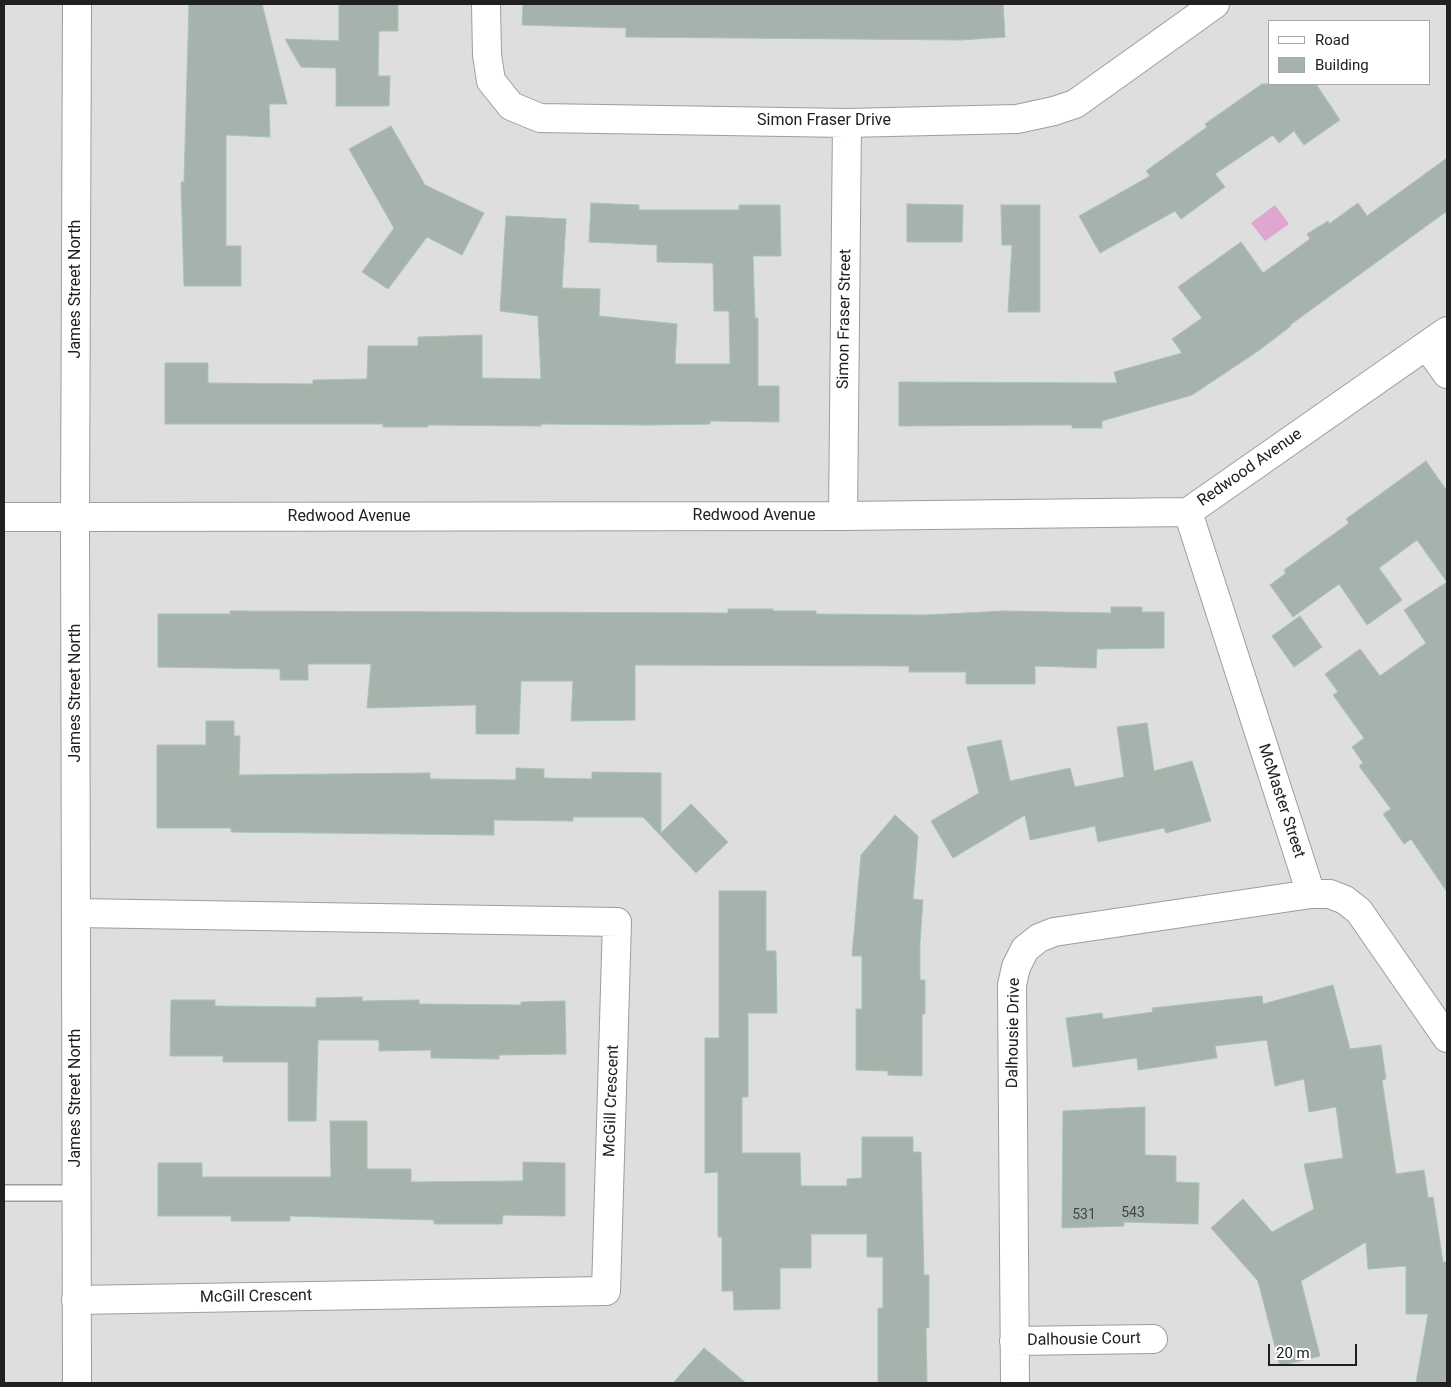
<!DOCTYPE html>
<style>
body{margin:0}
#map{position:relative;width:1451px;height:1387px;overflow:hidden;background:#e6f1ee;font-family:Roboto,sans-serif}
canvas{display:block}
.frame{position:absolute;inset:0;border:5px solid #202020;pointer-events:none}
.legend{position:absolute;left:1268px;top:20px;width:162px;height:65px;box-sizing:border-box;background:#fff;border:1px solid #a6a6a6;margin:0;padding:6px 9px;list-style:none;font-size:15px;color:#202020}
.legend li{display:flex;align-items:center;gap:10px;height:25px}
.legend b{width:25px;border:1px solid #a6a6a6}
.scale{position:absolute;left:1268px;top:1344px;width:89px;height:22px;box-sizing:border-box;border:2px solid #202020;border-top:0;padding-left:6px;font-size:15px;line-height:18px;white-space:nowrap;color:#202020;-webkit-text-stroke:4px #fff;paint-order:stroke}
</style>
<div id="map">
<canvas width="1451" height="1387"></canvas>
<div class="frame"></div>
<ul class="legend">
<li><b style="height:6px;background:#fff"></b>Road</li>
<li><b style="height:14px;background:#a5b3ac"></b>Building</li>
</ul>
<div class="scale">20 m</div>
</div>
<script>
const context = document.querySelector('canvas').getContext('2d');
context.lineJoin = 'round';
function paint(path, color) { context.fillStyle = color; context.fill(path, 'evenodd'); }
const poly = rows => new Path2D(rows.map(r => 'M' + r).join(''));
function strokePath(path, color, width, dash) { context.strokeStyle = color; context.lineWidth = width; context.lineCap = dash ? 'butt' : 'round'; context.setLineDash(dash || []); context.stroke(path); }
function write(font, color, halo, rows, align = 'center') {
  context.font = font + ' Roboto,sans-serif'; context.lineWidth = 4; context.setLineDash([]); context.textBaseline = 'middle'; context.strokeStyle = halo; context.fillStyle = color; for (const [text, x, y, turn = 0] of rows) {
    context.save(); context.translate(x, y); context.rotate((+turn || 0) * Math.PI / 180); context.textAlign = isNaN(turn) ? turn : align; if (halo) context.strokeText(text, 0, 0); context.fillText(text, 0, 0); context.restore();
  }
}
const residential = poly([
 [4,4,1447,4,1447,1383,4,1383],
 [1270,21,1430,21,1430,84,1270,84]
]);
const water = poly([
 [1275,205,1289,224,1265,241,1251,223]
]);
const building = poly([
 [189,4,262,4,287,104,269,104,270,137,226,135,226,246,241,246,241,286,184,286,181,182,184,182,189,4],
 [339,4,398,4,398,31,379,31,378,76,390,76,389,106,336,106,336,68,301,67,285,39,339,41,339,4],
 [523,4,1003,4,1005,37,961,40,626,37,626,28,522,25,523,4],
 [1262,84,1316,84,1340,120,1304,145,1294,131,1279,143,1273,135,1215,174,1225,187,1181,219,1175,211,1100,253,1079,216,1150,176,1146,171,1207,127,1205,124,1262,84],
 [391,126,425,185,484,213,462,255,427,237,388,289,362,272,394,228,349,149,391,126],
 [1447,158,1447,211,1290,325,1291,326,1258,351,1192,395,1102,421,1102,428,1072,428,1072,425,1045,425,899,426,899,382,1117,383,1114,372,1182,353,1172,339,1202,318,1178,287,1241,242,1263,273,1310,239,1307,234,1328,221,1329,224,1358,203,1367,216,1447,158],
 [591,203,639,205,639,210,739,210,739,205,780,205,781,256,753,256,755,318,758,318,758,386,779,386,779,422,710,421,710,424,649,425,541,424,541,426,428,425,428,427,383,427,383,424,165,424,165,363,208,363,208,383,313,384,313,380,367,379,368,346,418,346,418,337,482,335,482,378,541,379,538,316,500,311,506,216,566,219,562,288,600,289,599,316,677,324,675,364,730,364,729,311,714,311,713,263,657,262,657,245,589,242,591,203],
 [907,204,963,205,962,242,907,242,907,204],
 [1001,205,1040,205,1040,312,1008,312,1012,245,1002,245,1001,205],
 [1426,461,1447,491,1447,892,1411,839,1404,844,1383,814,1391,809,1359,766,1363,763,1352,747,1364,738,1333,695,1338,692,1325,674,1360,649,1380,676,1426,643,1404,610,1447,582,1417,540,1379,568,1402,600,1367,625,1339,584,1293,617,1270,585,1286,573,1284,570,1349,523,1346,519,1426,461],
 [1111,607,1142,607,1142,612,1164,612,1164,648,1097,649,1096,668,1035,666,1035,684,966,684,966,672,909,672,909,666,635,665,635,720,571,721,573,681,521,681,519,734,476,734,476,705,367,708,371,664,308,664,308,680,280,680,280,669,158,667,158,614,230,614,230,611,728,613,728,609,773,609,773,611,816,611,816,614,926,615,1004,611,1111,613,1111,607],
 [1300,616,1322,647,1294,667,1272,636,1300,616],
 [206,721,234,721,234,736,240,736,239,775,430,773,430,779,516,780,516,768,544,769,544,778,592,779,592,772,661,773,661,833,691,804,728,842,696,873,643,817,573,817,573,821,494,820,494,835,231,832,231,828,157,828,157,745,206,745,206,721],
 [1147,723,1154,771,1192,761,1211,821,1166,833,1164,828,1098,842,1095,826,1030,840,1025,815,953,858,931,821,979,793,967,747,1001,740,1010,781,1070,768,1075,787,1124,777,1117,727,1147,723],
 [895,815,918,836,913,899,923,900,920,942,920,980,925,980,925,1014,922,1014,922,1076,888,1075,888,1071,856,1070,856,1009,862,1009,862,956,852,956,861,855,895,815],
 [719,891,766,891,766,951,776,951,777,1013,748,1013,748,1097,742,1097,742,1153,800,1153,801,1186,847,1186,847,1179,862,1178,862,1137,913,1137,913,1152,921,1152,924,1275,929,1275,929,1328,926,1328,927,1383,878,1383,878,1308,883,1308,883,1257,867,1257,867,1234,811,1234,811,1268,780,1268,780,1309,734,1310,733,1291,722,1291,722,1237,718,1237,718,1172,705,1173,705,1038,719,1038,719,891],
 [1333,985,1350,1049,1381,1045,1386,1079,1382,1080,1396,1174,1424,1170,1428,1198,1433,1197,1443,1262,1447,1262,1447,1383,1416,1383,1428,1314,1406,1314,1406,1266,1368,1269,1366,1242,1301,1281,1320,1356,1280,1366,1258,1281,1211,1228,1243,1199,1272,1232,1314,1209,1304,1164,1343,1158,1336,1107,1309,1112,1304,1079,1275,1086,1267,1040,1215,1046,1217,1058,1138,1070,1137,1058,1073,1067,1066,1018,1102,1013,1103,1019,1153,1012,1152,1008,1262,996,1263,1004,1333,985],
 [362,997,362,1001,419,1000,419,1004,521,1005,521,1002,565,1001,566,1054,499,1055,499,1059,431,1058,431,1050,379,1051,379,1040,318,1040,316,1121,288,1121,288,1062,223,1062,223,1056,170,1056,171,1000,215,1000,215,1006,316,1007,316,998,362,997],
 [1145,1107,1145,1155,1176,1156,1176,1182,1199,1183,1198,1224,1124,1222,1124,1226,1062,1228,1063,1111,1145,1107],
 [330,1121,367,1121,367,1169,411,1169,411,1182,523,1181,523,1162,565,1163,565,1216,503,1215,502,1224,434,1224,434,1220,290,1216,290,1221,231,1221,231,1216,158,1216,158,1163,202,1163,202,1177,331,1177,330,1121],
 [704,1348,746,1383,673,1383,704,1348]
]);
const service = poly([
 [4,1193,76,1193]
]);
const minor = poly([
 [486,4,487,55,491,81,511,106,540,118,847,123,1017,119,1054,111,1075,104,1215,4],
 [1427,346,1447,374],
 [1188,512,1311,894],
 [843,516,847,123],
 [75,517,843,516,1188,512,1447,331],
 [76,1300,606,1291,617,922,77,913],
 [1014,1341,1153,1339],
 [1015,1383,1012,985,1016,967,1025,949,1039,938,1054,932,1311,894,1330,894,1345,900,1359,911,1447,1038]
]);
const tertiary = poly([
 [4,517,75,517],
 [77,1383,75,517,77,4]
]);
const numberNames = [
 ["543",1133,1213],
 ["531",1084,1215]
];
const streetNames = [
 ["Simon Fraser Drive",824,121],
 ["James Street North",76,289,-90],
 ["Simon Fraser Street",845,319,-89],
 ["Redwood Avenue",1250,468,-35],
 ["Redwood Avenue",754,516],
 ["Redwood Avenue",349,517],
 ["James Street North",76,693,-90],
 ["McMaster Street",1281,801,72],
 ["Dalhousie Drive",1014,1033,-89],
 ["James Street North",76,1098,-90],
 ["McGill Crescent",612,1101,-88],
 ["McGill Crescent",256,1297,-1],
 ["Dalhousie Court",1084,1340,-1]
];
paint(residential, '#dddedd');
paint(water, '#dfa6d0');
paint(building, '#a5b3ac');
strokePath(building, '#a8c3b5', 1);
strokePath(service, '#9d9d9d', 18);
strokePath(minor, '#9d9d9d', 30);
strokePath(tertiary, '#9d9d9d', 30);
strokePath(service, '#fff', 15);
strokePath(minor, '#fff', 28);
strokePath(tertiary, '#fff', 28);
write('14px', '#414543', null, numberNames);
write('16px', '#202020', '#fff', streetNames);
</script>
